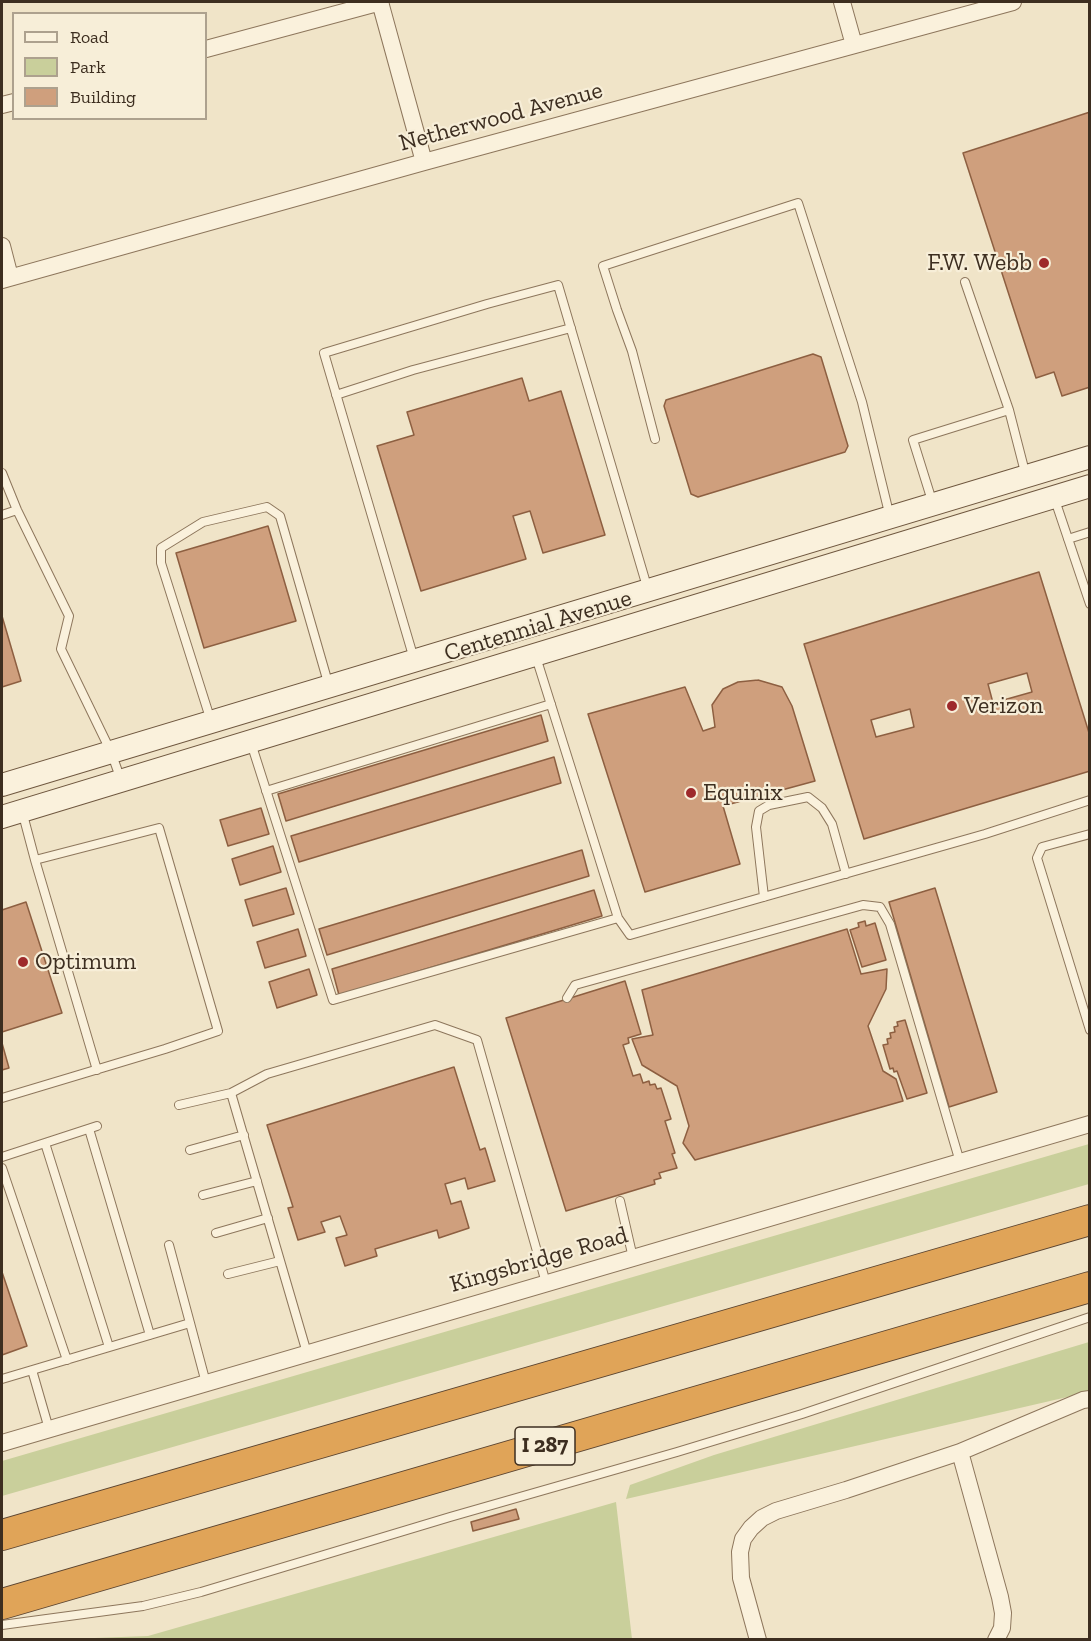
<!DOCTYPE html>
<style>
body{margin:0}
#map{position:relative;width:1091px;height:1641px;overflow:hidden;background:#f0e4c8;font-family:"Zilla Slab",serif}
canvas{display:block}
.frame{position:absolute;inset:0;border:3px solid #3d2e20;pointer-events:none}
.legend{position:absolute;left:12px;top:12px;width:195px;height:108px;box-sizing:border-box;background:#f7eed8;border:2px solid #ada18e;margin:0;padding:8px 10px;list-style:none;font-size:18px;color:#3d2e20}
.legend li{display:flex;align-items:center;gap:12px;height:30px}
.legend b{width:30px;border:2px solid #ada18e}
</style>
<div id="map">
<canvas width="1091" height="1641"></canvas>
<div class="frame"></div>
<ul class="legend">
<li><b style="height:8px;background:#faf1dc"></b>Road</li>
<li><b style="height:16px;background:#c9cf9b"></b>Park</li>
<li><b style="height:16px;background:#cf9f7d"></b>Building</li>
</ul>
</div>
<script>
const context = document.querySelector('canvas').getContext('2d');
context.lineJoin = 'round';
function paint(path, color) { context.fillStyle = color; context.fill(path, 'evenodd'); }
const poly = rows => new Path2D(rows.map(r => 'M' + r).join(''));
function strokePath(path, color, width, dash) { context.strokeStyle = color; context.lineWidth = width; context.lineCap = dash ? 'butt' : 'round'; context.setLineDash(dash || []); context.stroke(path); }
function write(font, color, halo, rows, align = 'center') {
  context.font = font + ' "Zilla Slab",serif'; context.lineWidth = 4.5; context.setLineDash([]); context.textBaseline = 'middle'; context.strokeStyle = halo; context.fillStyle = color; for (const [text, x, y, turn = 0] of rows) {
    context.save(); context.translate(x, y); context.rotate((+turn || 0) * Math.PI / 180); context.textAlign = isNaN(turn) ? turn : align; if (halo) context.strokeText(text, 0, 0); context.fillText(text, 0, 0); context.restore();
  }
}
const green = poly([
 [1089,1144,1089,1184,2,1496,2,1461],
 [1089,1342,1089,1392,626,1499,630,1485,714,1455],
 [616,1502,632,1639,68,1639,148,1636]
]);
const building = poly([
 [1090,112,1090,387,1062,396,1054,372,1036,378,963,153,1090,112],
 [813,354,821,357,848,446,845,452,698,497,691,494,664,406,666,400,813,354],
 [522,378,529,401,561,391,605,535,543,553,530,511,513,516,526,559,421,591,377,446,414,435,407,412,522,378],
 [268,526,296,621,204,648,176,553,268,526],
 [1039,572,1090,736,1090,771,864,839,804,644,1039,572],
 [1027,673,1032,692,993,703,988,684,1027,673],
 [910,709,914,727,876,737,871,720,910,709],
 [2,616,21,681,2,687,2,616],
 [758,680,782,687,792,706,815,781,723,806,740,864,645,892,588,714,685,687,703,731,715,727,712,705,723,689,738,682,758,680],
 [541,715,548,741,286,821,278,794,541,715],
 [554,757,561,783,299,862,291,836,554,757],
 [261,808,269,834,228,846,220,820,261,808],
 [273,846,281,872,240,885,232,859,273,846],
 [582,850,589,876,327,955,319,929,582,850],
 [286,888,294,914,253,926,245,900,286,888],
 [935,888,997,1092,949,1107,889,902,935,888],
 [594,890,602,916,339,995,332,969,594,890],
 [26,902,62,1013,2,1032,2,910,26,902],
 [865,921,866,926,875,923,886,960,862,967,850,930,859,927,858,923,865,921],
 [298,929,306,956,265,968,257,942,298,929],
 [847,929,861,974,887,969,886,989,868,1026,883,1071,896,1079,903,1101,695,1160,683,1143,689,1126,677,1086,642,1065,632,1039,653,1035,642,990,847,929],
 [309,969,317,995,277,1008,269,982,309,969],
 [625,981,641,1034,628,1038,629,1043,623,1045,633,1076,640,1074,643,1083,649,1081,650,1085,655,1084,657,1089,661,1088,671,1119,665,1121,675,1153,672,1154,677,1168,659,1173,661,1178,654,1180,655,1184,566,1211,506,1018,625,981],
 [905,1020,927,1093,907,1099,897,1071,894,1072,893,1068,890,1069,883,1045,888,1044,887,1039,891,1038,890,1033,895,1032,894,1027,898,1026,897,1022,905,1020],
 [2,1043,9,1068,2,1070,2,1043],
 [454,1067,480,1150,485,1148,495,1181,468,1189,465,1178,445,1184,451,1204,461,1201,469,1228,439,1238,437,1230,375,1249,377,1256,345,1266,336,1238,347,1235,340,1216,321,1222,325,1232,298,1240,288,1208,293,1207,267,1125,454,1067],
 [2,1272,27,1346,2,1355,2,1272],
 [516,1509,519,1519,473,1531,471,1522,516,1509]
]);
const lane = poly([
 [965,282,1009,410],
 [336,395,413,370,571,328],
 [655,439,632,351,617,310,603,266,798,203,862,402,890,517],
 [2,473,17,510,69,616,61,649,111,752,121,780],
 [1054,497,1090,604],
 [933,504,913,440,1009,410,1026,476],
 [2,515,17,510],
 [1068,539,1090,532],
 [536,657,618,918,630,935,985,834,1090,800],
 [414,659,324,353,487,304,558,285,648,590],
 [211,721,161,563,161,548,203,522,267,507,280,516,329,686],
 [251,743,333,1000,618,918],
 [266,791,551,704],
 [22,811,35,860,97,1070],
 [1090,834,1042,847,1037,858,1090,1030],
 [764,897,756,827,759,811,769,805,808,797,822,808,832,824,846,874],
 [567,998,575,985,863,905,880,907,890,924,960,1162],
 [2,1098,165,1049,218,1031,159,828,35,860],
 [179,1105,231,1093],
 [89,1129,150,1335],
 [45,1143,109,1347],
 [190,1150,244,1135],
 [2,1157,97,1126],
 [2,1168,67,1360],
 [203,1195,257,1181],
 [620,1201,633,1258],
 [216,1233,268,1218],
 [169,1245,190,1323],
 [228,1274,280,1261],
 [307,1353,231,1093,267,1074,435,1025,477,1040,546,1283],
 [32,1370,49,1429],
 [2,1379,190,1323,206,1383],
 [2,1625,143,1606,201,1592,450,1517,677,1452,802,1414,1090,1317]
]);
const street = poly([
 [380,2,424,162],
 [842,2,854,45],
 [206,49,381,2],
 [2,105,14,102],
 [2,246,10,277],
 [2,280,424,162,1013,2],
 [2,1443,1090,1124],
 [960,1452,1083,1400,1090,1399],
 [758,1640,741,1578,740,1552,743,1539,751,1528,762,1518,776,1511,846,1490,960,1452,1000,1597,1003,1613,1002,1628,996,1640]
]);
const secondary = poly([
 [2,785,1090,457],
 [2,817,1090,486]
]);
const highway = poly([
 [2,1535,1090,1220],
 [2,1604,1090,1287]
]);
const markers = [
 [1044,263,6,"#9e2a2b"],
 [952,706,6,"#9e2a2b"],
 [691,793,6,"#9e2a2b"],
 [23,962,6,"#9e2a2b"]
];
const shields = [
 [545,1446,60]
];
const shieldNames = [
 ["I 287",545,1446]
];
const streetNames = [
 ["Netherwood Avenue",501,117,-15],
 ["Centennial Avenue",538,626,-17],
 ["Kingsbridge Road",539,1260,-16]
];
const poiNames = [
 ["F.W. Webb",1032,263,"right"],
 ["Verizon",964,706],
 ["Equinix",703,793],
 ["Optimum",35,962]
];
paint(green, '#c9cf9b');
paint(building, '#cf9f7d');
strokePath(building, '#8d5f41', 1.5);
strokePath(lane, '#8d765c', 10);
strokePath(street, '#8d765c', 18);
strokePath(secondary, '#6f573f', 24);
strokePath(highway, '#5b4430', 32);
strokePath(lane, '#faf1dc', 8);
strokePath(street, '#faf1dc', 16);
strokePath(secondary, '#faf1dc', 22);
strokePath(highway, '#e0a458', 30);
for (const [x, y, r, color] of markers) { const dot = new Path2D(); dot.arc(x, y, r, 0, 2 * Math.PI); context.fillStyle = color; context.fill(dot); strokePath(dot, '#f7eed8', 2); }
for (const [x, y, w] of shields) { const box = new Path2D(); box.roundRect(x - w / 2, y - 19, w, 38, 4.5); context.fillStyle = '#f7eed8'; context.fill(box); strokePath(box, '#3d2e20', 1.5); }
write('bold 22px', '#3d2e20', null, shieldNames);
write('24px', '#3d2e20', '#f7eed8', streetNames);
write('24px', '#3d2e20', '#f7eed8', poiNames, 'left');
</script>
